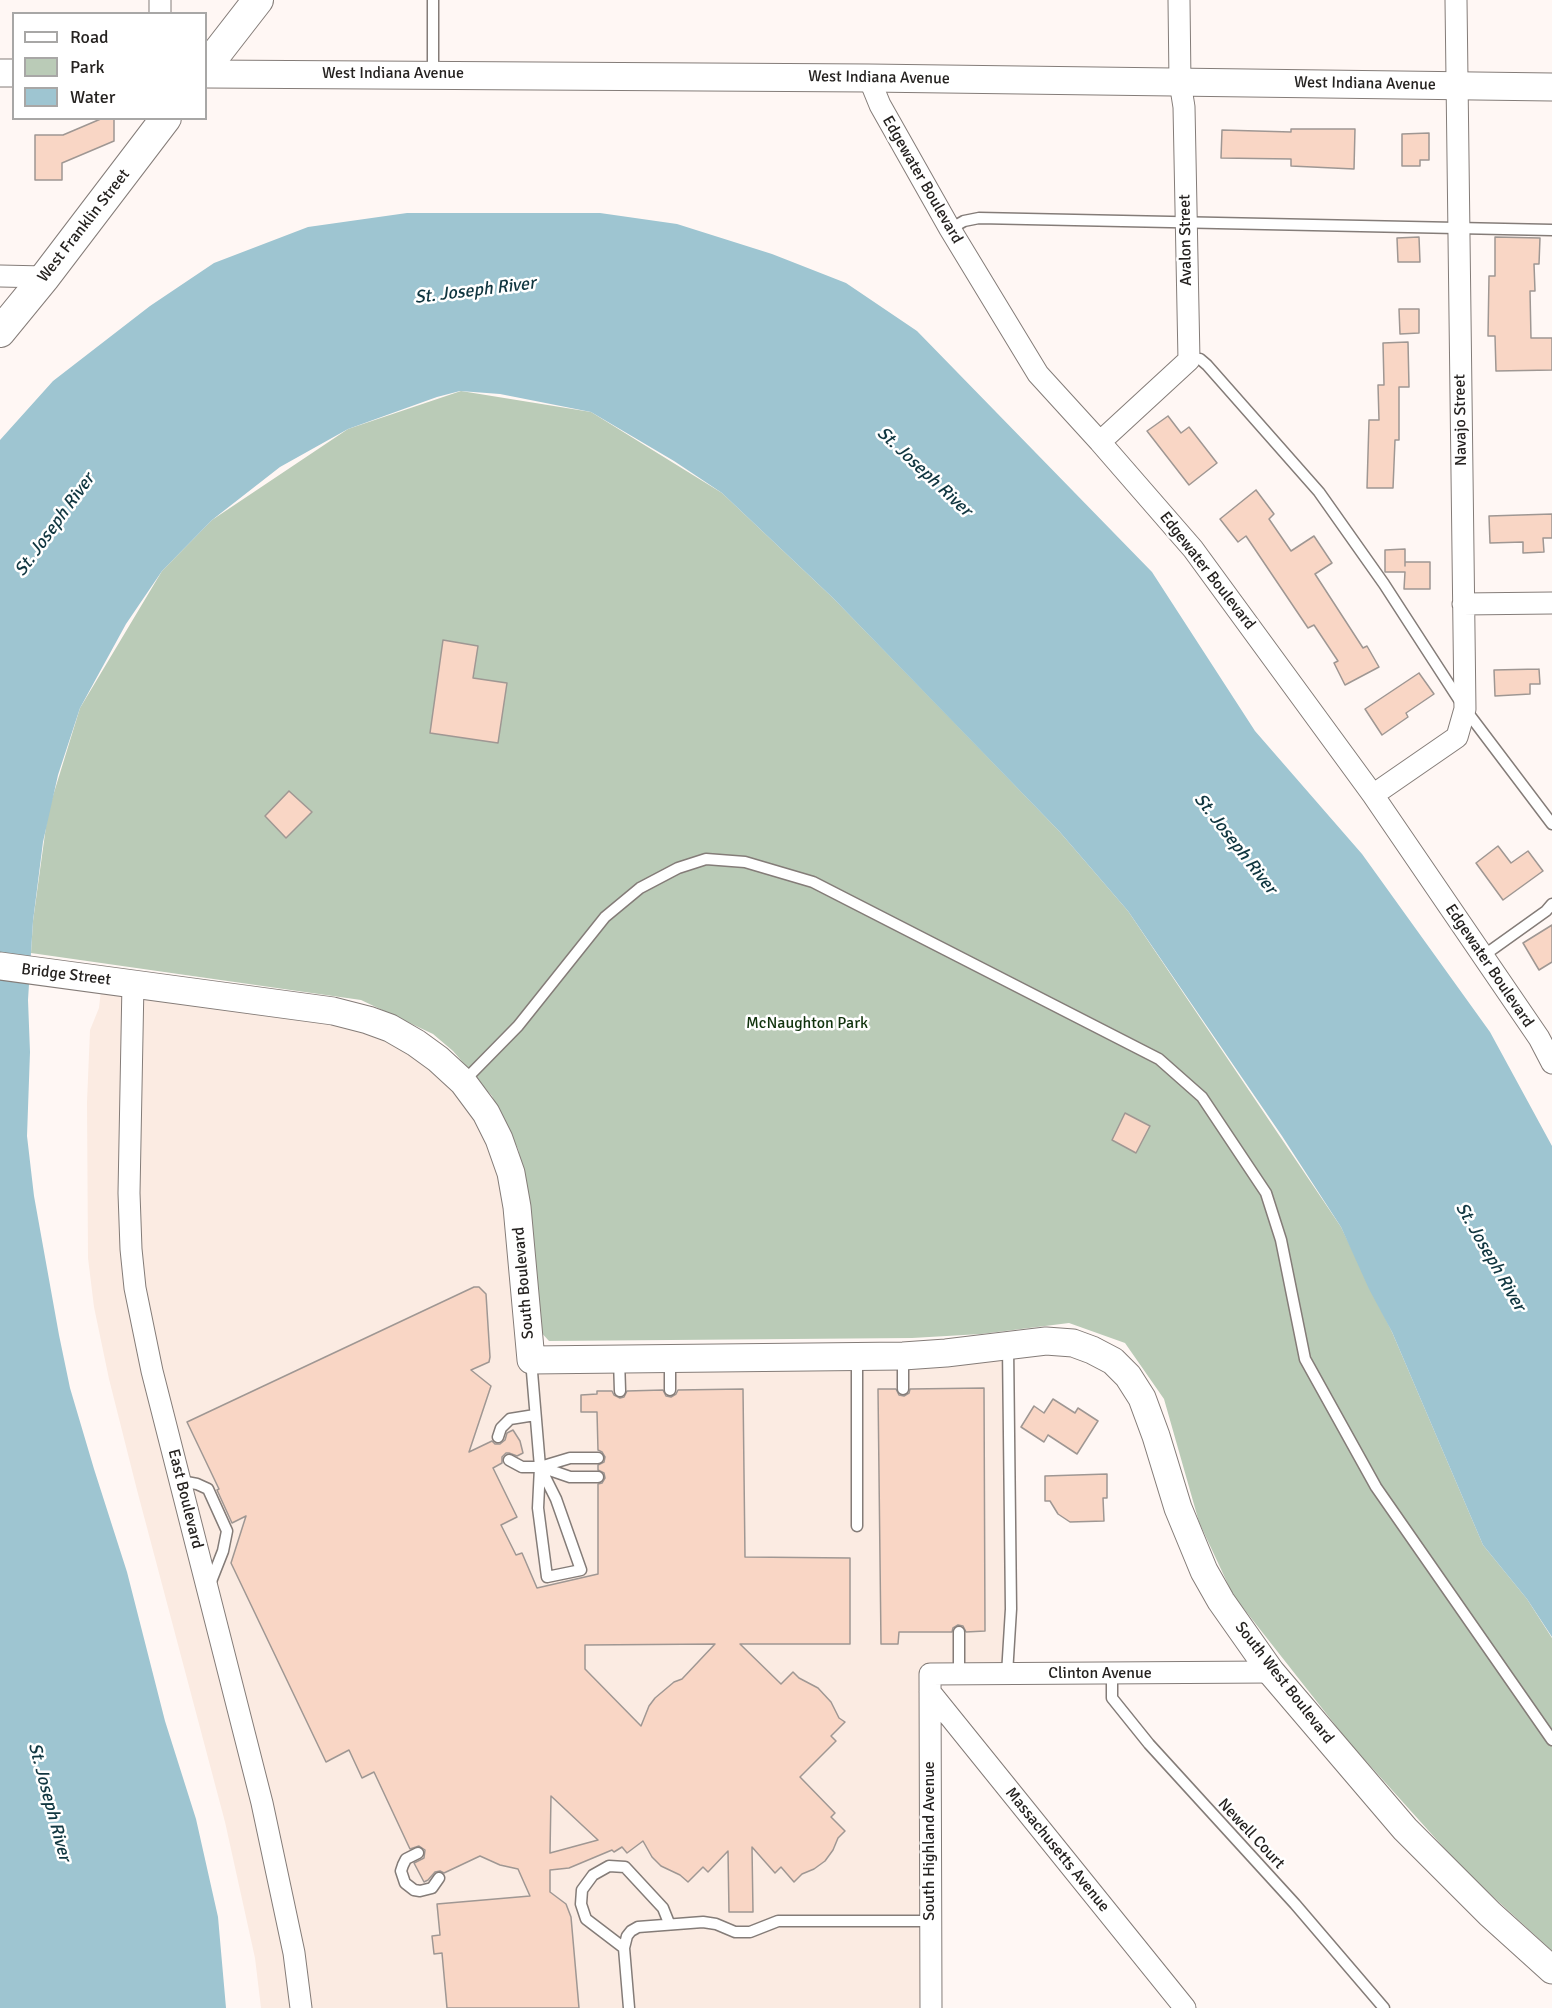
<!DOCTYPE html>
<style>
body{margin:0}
#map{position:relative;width:1552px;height:2008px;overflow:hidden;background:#fff7f4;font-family:Signika,sans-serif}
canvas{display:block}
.legend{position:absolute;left:12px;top:12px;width:195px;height:108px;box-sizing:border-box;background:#fff;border:2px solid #a8a7a6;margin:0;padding:8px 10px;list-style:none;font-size:18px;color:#252220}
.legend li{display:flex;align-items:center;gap:12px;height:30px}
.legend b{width:30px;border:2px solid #a8a7a6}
</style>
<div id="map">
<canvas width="1552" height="2008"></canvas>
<ul class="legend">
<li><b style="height:8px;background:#fff"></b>Road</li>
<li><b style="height:16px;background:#bacbb7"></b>Park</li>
<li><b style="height:16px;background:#9ec5d1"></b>Water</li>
</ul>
</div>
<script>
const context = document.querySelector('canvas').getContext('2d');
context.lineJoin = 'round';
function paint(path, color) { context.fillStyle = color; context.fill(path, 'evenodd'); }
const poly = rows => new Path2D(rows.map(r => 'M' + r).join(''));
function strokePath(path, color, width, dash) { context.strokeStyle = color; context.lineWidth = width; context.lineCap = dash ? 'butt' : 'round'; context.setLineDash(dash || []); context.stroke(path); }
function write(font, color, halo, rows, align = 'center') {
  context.font = font + ' Signika,sans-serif'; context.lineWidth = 5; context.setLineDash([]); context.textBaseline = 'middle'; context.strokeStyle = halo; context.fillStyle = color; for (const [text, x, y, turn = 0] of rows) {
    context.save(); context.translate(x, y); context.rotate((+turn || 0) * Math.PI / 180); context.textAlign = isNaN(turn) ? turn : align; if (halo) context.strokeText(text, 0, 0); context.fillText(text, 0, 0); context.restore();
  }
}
const built = poly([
 [102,981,296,1008,415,1044,497,1139,530,1361,1007,1347,1006,1673,929,1673,930,2008,261,2008,255,1958,225,1822,137,1490,109,1379,94,1307,88,1258,87,1102,90,1030,99,1008]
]);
const green = poly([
 [461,391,591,412,722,493,833,598,945,713,1059,831,1128,911,1341,1227,1392,1332,1483,1545,1527,1599,1552,1638,1552,1951,1463,1869,1347,1740,1233,1595,1199,1522,1164,1399,1125,1343,1069,1323,981,1334,912,1338,549,1341,539,1330,529,1196,518,1149,492,1096,453,1051,433,1034,361,1000,31,953,33,921,48,812,80,708,162,571,212,520,348,429]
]);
const water = poly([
 [407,213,600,213,677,224,772,254,846,283,917,331,1152,572,1255,731,1362,854,1490,1032,1552,1146,1552,1637,1527,1599,1483,1545,1392,1332,1369,1289,1341,1227,1282,1136,1128,911,1059,831,833,598,722,493,674,461,591,412,500,394,460,391,437,397,348,429,280,467,212,520,162,571,126,624,80,708,58,775,43,842,33,921,28,1000,30,1052,27,1136,34,1196,59,1335,70,1388,94,1469,127,1572,165,1721,196,1819,218,1917,226,2008,0,2008,0,440,53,381,150,306,214,263,308,227]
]);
const building = poly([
 [103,118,114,118,114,141,62,163,62,180,35,180,35,135,63,135,103,118],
 [1291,129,1355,129,1354,169,1291,166,1291,159,1221,158,1222,130,1291,132,1291,129],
 [1429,133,1429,160,1420,160,1420,166,1402,166,1402,134,1429,133],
 [1419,237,1420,262,1398,262,1397,238,1419,237],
 [1495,237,1540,238,1539,264,1534,264,1535,291,1530,291,1531,338,1552,338,1552,370,1496,371,1495,336,1488,336,1489,276,1495,276,1495,237],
 [1399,309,1419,309,1419,333,1400,334,1399,309],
 [1408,342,1409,387,1399,387,1399,440,1395,440,1393,488,1367,488,1369,420,1379,420,1378,385,1384,385,1383,343,1408,342],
 [1168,416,1181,433,1189,427,1217,463,1189,485,1147,431,1168,416],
 [1256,490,1274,514,1269,519,1291,551,1314,536,1332,563,1315,574,1363,648,1367,646,1379,667,1345,685,1334,663,1338,661,1314,625,1308,628,1246,536,1238,542,1220,519,1256,490],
 [1552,514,1552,538,1543,538,1544,552,1523,553,1523,542,1490,543,1489,516,1552,514],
 [1405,549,1405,566,1405,562,1430,562,1430,589,1404,589,1405,572,1385,572,1385,550,1405,549],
 [443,640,478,646,473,678,507,683,498,743,430,733,443,640],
 [1539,669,1540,684,1530,684,1530,694,1495,696,1494,670,1539,669],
 [1419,673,1434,694,1406,713,1408,717,1382,735,1365,709,1419,673],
 [289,791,312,812,286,838,265,816,289,791],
 [1498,846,1511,863,1528,851,1543,871,1503,900,1476,863,1498,846],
 [1552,925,1552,962,1539,970,1523,943,1552,925],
 [1125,1113,1150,1126,1136,1153,1112,1140,1125,1113],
 [474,1287,479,1287,486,1294,490,1357,489,1362,471,1370,491,1386,469,1452,492,1441,495,1444,500,1444,505,1440,507,1433,513,1430,520,1441,523,1453,517,1456,509,1453,506,1453,502,1457,502,1463,493,1468,517,1517,501,1525,516,1555,522,1553,537,1588,598,1574,598,1484,602,1483,605,1478,604,1473,598,1470,598,1465,604,1462,605,1457,602,1452,598,1450,597,1412,581,1412,581,1395,597,1394,597,1391,612,1391,614,1395,620,1398,624,1397,627,1391,663,1390,666,1396,671,1397,676,1394,678,1390,743,1389,745,1557,850,1558,850,1644,740,1644,781,1684,793,1672,799,1678,818,1688,831,1702,839,1718,845,1722,831,1736,836,1741,800,1777,835,1813,831,1817,845,1831,838,1838,833,1850,825,1861,814,1869,802,1874,794,1882,781,1867,775,1873,752,1847,753,1912,729,1912,728,1851,708,1872,703,1867,688,1882,680,1875,661,1866,652,1857,643,1841,627,1853,622,1847,614,1852,612,1850,569,1868,550,1870,550,1892,566,1904,571,1917,579,2008,447,2008,442,1953,434,1954,432,1936,440,1935,437,1904,530,1896,518,1869,500,1865,480,1856,444,1873,440,1871,435,1872,428,1880,424,1882,414,1863,424,1858,425,1850,419,1846,410,1849,374,1772,362,1778,349,1750,326,1762,231,1563,246,1516,232,1523,217,1490,219,1489,187,1422,474,1287],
 [715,1644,682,1679,674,1682,655,1698,649,1706,641,1726,585,1669,585,1645,715,1644],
 [551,1796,598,1840,550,1853,551,1796],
 [984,1388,985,1631,966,1632,963,1626,958,1625,953,1628,952,1632,899,1632,898,1644,881,1644,878,1389,896,1389,899,1395,904,1396,909,1393,910,1389,984,1388],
 [1053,1399,1075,1413,1078,1408,1098,1421,1077,1454,1048,1435,1044,1442,1021,1427,1034,1406,1044,1413,1053,1399],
 [1107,1474,1107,1498,1103,1498,1104,1521,1070,1522,1058,1514,1050,1501,1045,1501,1045,1476,1107,1474]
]);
const service = poly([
 [433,0,433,74],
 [950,229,964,221,979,218,1552,230],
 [1189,360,1200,359,1207,365,1319,492,1384,584,1465,709,1552,824],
 [1483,956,1546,911,1552,904],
 [464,1081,518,1026,605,917,640,888,678,868,706,859,745,862,813,882,1159,1059,1202,1097,1266,1193,1281,1240,1305,1359,1376,1487,1552,1740],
 [857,1356,857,1526],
 [903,1356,903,1389],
 [670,1358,670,1390],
 [619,1359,620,1391],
 [531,1360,540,1467,538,1508,547,1577,581,1570,556,1499,540,1467],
 [498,1437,501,1428,510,1419,535,1415],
 [509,1460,522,1467,540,1467,570,1458,598,1458],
 [541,1467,570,1477,598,1477],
 [181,1481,197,1484,208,1489,227,1531,223,1551,210,1584],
 [959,1632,959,1674],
 [1007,1674,1011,1609,1008,1346],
 [1112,1674,1112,1698,1149,1744,1295,1904,1384,2008],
 [418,1853,406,1859,403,1865,401,1871,405,1883,414,1890,420,1891,432,1888,439,1878],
 [624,1948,586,1919,581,1904,582,1890,593,1875,609,1866,625,1867,663,1908,669,1923],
 [629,2008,624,1948,627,1936,631,1931,638,1927,703,1922,716,1924,735,1932,750,1932,778,1921,931,1921]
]);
const minor = poly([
 [160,14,160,0],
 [869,78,880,105,950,229,1038,374,1100,442,1193,549,1373,795,1539,1038,1552,1063],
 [0,276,45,277],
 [1100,442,1189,360,1184,107,1180,82,1179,0],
 [1463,604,1552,603],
 [1373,795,1457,737,1465,709,1456,0],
 [133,983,129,1193,131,1249,135,1288,152,1371,262,1803,294,1953,301,2008],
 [930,1692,1185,2008],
 [931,2008,930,1674,1271,1672]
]);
const tertiary = poly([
 [0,73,14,73],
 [206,74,869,78,1552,87],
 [0,966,333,1011,368,1020,390,1028,416,1043,438,1059,463,1082,486,1113,499,1139,511,1173,517,1207,531,1360,903,1356,946,1353,1046,1341,1073,1343,1092,1350,1113,1361,1128,1376,1142,1398,1156,1436,1178,1508,1204,1571,1221,1601,1271,1672,1405,1829,1490,1914,1552,1970]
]);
const secondary = poly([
 [206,67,258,0],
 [0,332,45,277,166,118]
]);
const streetNames = [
 ["West Indiana Avenue",393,74],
 ["West Indiana Avenue",879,78,1],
 ["West Indiana Avenue",1365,84,1],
 ["Edgewater Boulevard",922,180,60],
 ["West Franklin Street",84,226,-52],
 ["Avalon Street",1186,240,-91],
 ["Navajo Street",1461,420,-91],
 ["Edgewater Boulevard",1207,571,52],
 ["Edgewater Boulevard",1489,966,56],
 ["Bridge Street",66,975,7],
 ["South Boulevard",524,1283,-95],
 ["East Boulevard",185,1499,76],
 ["Clinton Avenue",1100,1674],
 ["South West Boulevard",1284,1683,52],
 ["Newell Court",1251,1834,47],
 ["South Highland Avenue",930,1841,-90],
 ["Massachusetts Avenue",1057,1850,51]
];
const parkNames = [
 ["McNaughton Park",807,1024]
];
const waterNames = [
 ["St. Joseph River",475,291,-7],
 ["St. Joseph River",924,472,43],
 ["St. Joseph River",55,525,-54],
 ["St. Joseph River",1235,844,52],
 ["St. Joseph River",1490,1257,60],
 ["St. Joseph River",49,1802,75]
];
paint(built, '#fbebe2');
paint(green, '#bacbb7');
paint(water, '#9ec5d1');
paint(building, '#f9d6c5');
strokePath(building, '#9f9793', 1.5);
strokePath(service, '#847c78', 13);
strokePath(minor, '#847c78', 23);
strokePath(tertiary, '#847c78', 29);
strokePath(secondary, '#847c78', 32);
strokePath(service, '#fff', 10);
strokePath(minor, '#fff', 21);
strokePath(tertiary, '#fff', 27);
strokePath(secondary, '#fff', 30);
write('16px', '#252220', '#fff', streetNames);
write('16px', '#11330d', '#fff', parkNames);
write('italic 18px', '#103640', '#fff', waterNames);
</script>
